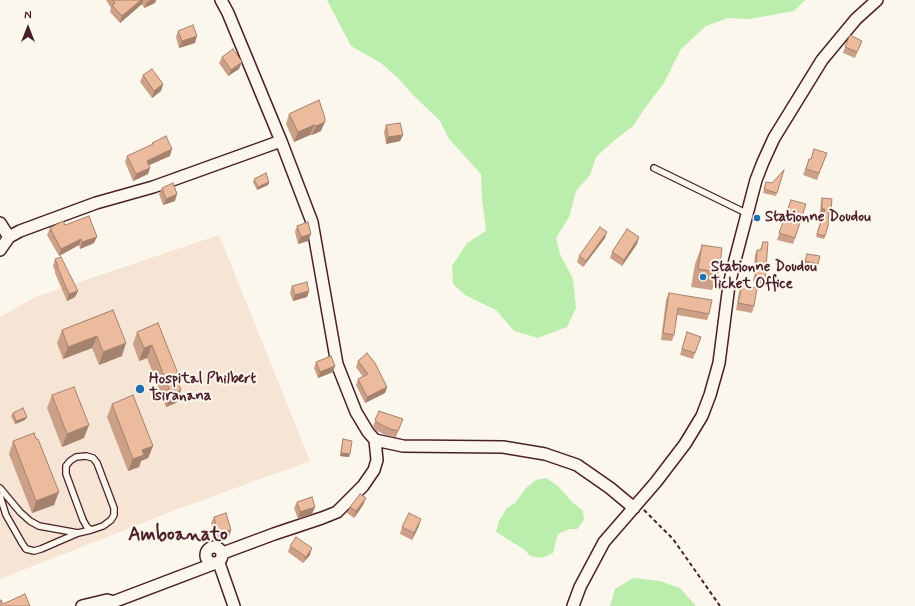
<!DOCTYPE html>
<style>
body{margin:0}
#map{position:relative;width:915px;height:606px;overflow:hidden;background:#fbf7ec;font-family:Mynerve,sans-serif}
canvas{display:block}
.north{position:absolute;left:8px;top:8px;width:40px;height:40px;-webkit-text-stroke:3px #fbf7ec;paint-order:stroke;rotate:0deg;font-size:11px;font-weight:700;line-height:16px;text-align:center;color:#4a1f2b}
.north::after{content:'';display:block;margin:auto;width:14px;height:18px;background:#4a1f2b;clip-path:polygon(50% 0,100% 100%,50% 72%,0 100%)}
</style>
<div id="map">
<canvas width="915" height="606"></canvas>
<div class="north">N</div>
</div>
<script>
const context = document.querySelector('canvas').getContext('2d');
context.lineJoin = 'round';
function paint(path, color) { context.fillStyle = color; context.fill(path, 'evenodd'); }
const poly = rows => new Path2D(rows.map(r => 'M' + r).join(''));
function strokePath(path, color, width, dash) { context.strokeStyle = color; context.lineWidth = width; context.lineCap = dash ? 'butt' : 'round'; context.setLineDash(dash || []); context.stroke(path); }
function write(font, color, halo, rows, align = 'center') {
  context.font = font + ' Mynerve,sans-serif'; context.lineWidth = 4; context.setLineDash([]); context.textBaseline = 'middle'; context.strokeStyle = halo; context.fillStyle = color; for (const [text, x, y, turn = 0] of rows) {
    context.save(); context.translate(x, y); context.rotate((+turn || 0) * Math.PI / 180); context.textAlign = isNaN(turn) ? turn : align; if (halo) context.strokeText(text, 0, 0); context.fillText(text, 0, 0); context.restore();
  }
}
const built = poly([
 [219,235,310,461,178,509,0,579,0,317,35,297]
]);
const green = poly([
 [327,0,805,0,794,11,750,19,728,18,706,26,681,49,664,83,645,108,633,126,616,139,596,157,590,175,576,191,569,217,556,238,560,254,573,279,576,308,567,327,538,338,514,331,496,310,465,295,453,284,452,266,467,243,486,231,482,199,481,174,449,139,440,121,411,93,399,79,381,63,351,46],
 [546,478,558,486,572,502,583,511,584,520,577,529,570,529,558,534,553,553,542,558,530,556,525,550,496,532,499,521,507,508,515,503,526,488,536,480],
 [633,578,660,581,680,588,696,606,610,606,615,589]
]);
const path = poly([
 [644,510,673,539,720,606]
]);
const lane = poly([
 [654,168,748,214],
 [86,456,93,458,97,463,114,508,114,515,111,520,103,526,91,530,87,527,83,520,66,474,66,466,70,461,76,457,86,456],
 [0,488,20,512,30,521,39,526,78,533,91,530],
 [0,496,6,515,22,543,26,549,34,551,41,549,78,533]
]);
const street = poly([
 [221,0,228,13,281,141,312,222,337,364,356,412,368,432,375,440,377,460,374,470,363,486,337,512,322,518,274,534,223,553],
 [0,223,9,237],
 [0,250,9,237,20,231,96,203,153,187,281,141],
 [375,440,403,446,503,447,545,454,577,465,610,488,634,508],
 '206 555a8 8 0 1 1 16 0a8 8 0 1 1-16 0Z',
 [219,563,234,606],
 [82,606,107,600,113,602],
 [111,606,113,602,213,564],
 [573,606,580,587,604,542,656,482,685,444,702,416,710,395,719,363,729,285,735,260,756,180,763,162,774,138,822,60,856,19,877,0]
]);
const wall = poly([
 [106,0,156,0,155,3,144,8,142,4,120,23,110,12,111,8],
 [178,31,195,43,179,48,176,37],
 [862,41,855,58,843,53,845,47],
 [222,57,239,69,228,76,219,63],
 [143,75,163,84,161,91,152,98,140,82],
 [319,100,321,131,312,135,310,135,294,142,286,124,289,114],
 [386,125,403,135,400,141,386,144,384,132],
 [152,143,170,156,149,165,150,168,148,174,133,181,125,162,127,156,151,145],
 [827,153,817,180,803,175,809,159,811,159],
 [254,179,269,182,268,185,257,190,253,182],
 [766,182,777,193,776,196,763,193],
 [162,188,175,201,163,205,159,194],
 [822,198,830,213,829,213,828,226,824,239,816,237,823,212,820,212,821,201],
 [791,200,795,238,793,244,777,240],
 [65,225,94,243,80,249,79,245,59,256,47,235,50,228],
 [297,226,308,241,298,244,295,232],
 [605,238,583,267,577,262,579,256],
 [763,242,765,278,763,284,753,281,756,268,754,267,755,255,757,250,760,250],
 [637,244,622,266,610,258,612,252],
 [702,245,719,272,712,290,691,287,695,264],
 [807,254,818,264,817,267,804,265],
 [55,259,78,291,75,297,67,301,55,273,55,271,53,266],
 [742,285,754,306,752,313,736,310,739,292],
 [292,286,309,291,307,297,293,301,290,293],
 [669,293,709,314,707,320,677,315,674,335,672,341,661,340,666,300],
 [113,310,122,356,99,365,92,348,63,359,57,343,62,330],
 [158,323,180,379,178,383,181,390,176,403,166,407,147,358,139,361,133,344,137,332],
 [687,332,695,353,693,359,680,355],
 [358,361,387,387,385,393,365,403,356,385,358,379,363,377,356,367],
 [316,362,335,366,333,372,318,378,314,368],
 [52,395,84,438,62,447,47,408],
 [112,404,153,446,148,458,141,461,139,467,128,471,107,417],
 [379,411,403,419,396,437,388,436,375,430,373,426],
 [13,413,25,420,15,424,11,416],
 [343,439,349,457,340,456,342,443],
 [13,441,54,505,32,513,9,454],
 [366,498,363,505,354,518,347,513,350,507],
 [297,502,312,514,298,519,294,508],
 [214,517,231,530,229,537,216,540,211,523],
 [419,526,412,540,400,534,402,527],
 [290,546,310,555,303,563,288,552]
]);
const shadedWall = poly([
 [141,0,143,0,142,4,120,23,122,16],
 [150,0,156,0,155,3,144,8,147,2],
 [197,36,195,43,179,48,182,41],
 [242,62,239,69,228,76,231,70],
 [163,84,161,91,152,98,154,91],
 [325,122,321,131,312,135,316,126],
 [314,125,310,135,294,142,298,132],
 [403,135,400,141,386,144,388,137],
 [172,149,170,156,145,167,147,161],
 [150,168,148,174,133,181,136,174],
 [269,182,268,185,257,190,258,187],
 [177,194,175,201,163,205,166,199],
 [822,209,825,209,823,212,820,212],
 [607,232,605,238,583,267,586,261],
 [311,234,308,241,298,244,301,237],
 [97,237,94,243,80,249,82,242],
 [639,237,637,244,622,266,624,260],
 [81,239,79,245,59,256,61,249],
 [756,262,758,263,756,268,754,267],
 [78,291,75,297,67,301,69,294],
 [309,291,307,297,293,301,295,295],
 [97,336,92,348,63,359,68,347],
 [126,343,122,356,99,365,103,352],
 [152,345,147,358,139,361,144,348],
 [335,366,333,372,318,378,320,372],
 [387,387,385,393,365,403,367,397],
 [181,390,176,403,166,407,171,394],
 [27,417,25,420,15,424,16,421],
 [89,425,84,438,62,447,67,434],
 [153,446,148,458,141,461,139,467,128,471,133,459,142,450],
 [341,453,350,454,349,457,340,456],
 [59,492,54,505,32,513,36,501],
 [366,498,363,505,354,518,356,511],
 [315,507,312,514,298,519,300,512],
 [421,519,419,526,412,540,414,533],
 [231,530,229,537,216,540,218,534],
 [312,548,310,555,303,563,306,557]
]);
const building = poly([
 [113,0,141,0,122,16,112,5,115,3,113,0],
 [193,25,197,36,182,41,178,31,193,25],
 [850,35,862,41,857,52,845,47,850,35],
 [233,49,242,62,231,70,222,57,233,49],
 [152,69,163,84,154,91,143,75,152,69],
 [319,100,325,118,325,122,316,126,314,125,298,132,289,114,319,100],
 [400,123,403,135,388,137,386,125,400,123],
 [166,136,172,149,147,161,150,168,136,174,127,156,153,144,152,143,166,136],
 [814,149,827,153,819,173,806,169,809,159,811,159,814,149],
 [784,170,777,193,764,189,766,182,772,183,784,170],
 [266,173,269,182,258,187,254,179,266,173],
 [173,183,177,194,166,199,162,188,173,183],
 [822,198,832,199,831,209,829,209,828,226,825,236,817,234,825,209,822,209,822,198],
 [791,200,806,204,795,238,779,233,791,200],
 [89,216,97,237,82,242,81,239,61,249,50,228,63,221,65,225,89,216],
 [308,222,311,234,301,237,297,226,308,222],
 [600,227,607,232,586,261,579,256,600,227],
 [627,229,639,237,624,260,612,252,627,229],
 [763,242,768,242,766,268,767,268,765,278,755,276,758,263,756,262,757,250,761,250,763,242],
 [702,245,722,248,719,272,698,269,702,245],
 [807,254,820,256,818,264,805,261,807,254],
 [61,257,78,291,69,294,57,266,58,266,55,259,61,257],
 [307,282,309,291,295,295,292,286,307,282],
 [742,285,757,288,754,306,738,303,742,285],
 [669,293,712,300,709,314,678,308,674,335,663,333,669,293],
 [113,310,126,343,103,352,97,336,68,347,62,330,113,310],
 [158,323,180,379,177,380,181,390,171,394,152,345,144,348,137,332,158,323],
 [687,332,701,337,695,353,682,349,687,332],
 [367,353,375,363,387,387,367,397,358,379,368,374,358,361,367,353],
 [331,356,335,366,320,372,316,362,331,356],
 [74,387,89,425,67,434,52,395,74,387],
 [133,395,153,446,142,450,144,455,133,459,112,404,133,395],
 [23,408,27,417,16,421,13,413,23,408],
 [379,411,403,419,398,431,390,429,378,423,375,420,379,411],
 [34,433,36,439,38,439,59,492,36,501,13,441,34,433],
 [343,439,352,441,350,454,341,453,343,439],
 [360,494,366,498,356,511,350,507,360,494],
 [312,497,315,507,300,512,297,502,312,497],
 [226,513,231,530,218,534,214,517,226,513],
 [409,513,421,519,414,533,402,527,409,513],
 [296,537,312,548,306,557,290,546,296,537],
 [25,594,30,606,0,606,0,600,1,600,3,604,25,594]
]);
const markers = [
 [757,218,4,"#1f6fb2"],
 [703,277,4,"#1f6fb2"],
 [140,389,5,"#1f6fb2"]
];
const poiNames = [
 ["Stationne Doudou",765,218],
 ["Stationne Doudou",711,268],
 ["Ticket Office",711,285],
 ["Hospital Philbert",149,380],
 ["Tsiranana",149,397]
];
const districtNames = [
 ["Amboanato",178,536]
];
paint(built, '#f6e5d4');
paint(green, '#bbedac');
strokePath(lane, '#4a1f2b', 8);
strokePath(street, '#4a1f2b', 14);
strokePath(path, '#4a1f2b', 2, [4, 3]);
strokePath(lane, '#fbf7ec', 5.5);
strokePath(street, '#fbf7ec', 11);
paint(wall, '#cba087');
paint(shadedWall, '#a5826e');
paint(building, '#ecba9d');
strokePath(building, '#a5826e', 1);
for (const [x, y, r, color] of markers) { const dot = new Path2D(); dot.arc(x, y, r, 0, 2 * Math.PI); context.fillStyle = color; context.fill(dot); strokePath(dot, '#fbf7ec', 1.5); }
write('bold 15px', '#4a1f2b', '#fbf7ec', poiNames, 'left');
write('bold 19px', '#4a1f2b', '#fbf7ec', districtNames);
</script>
